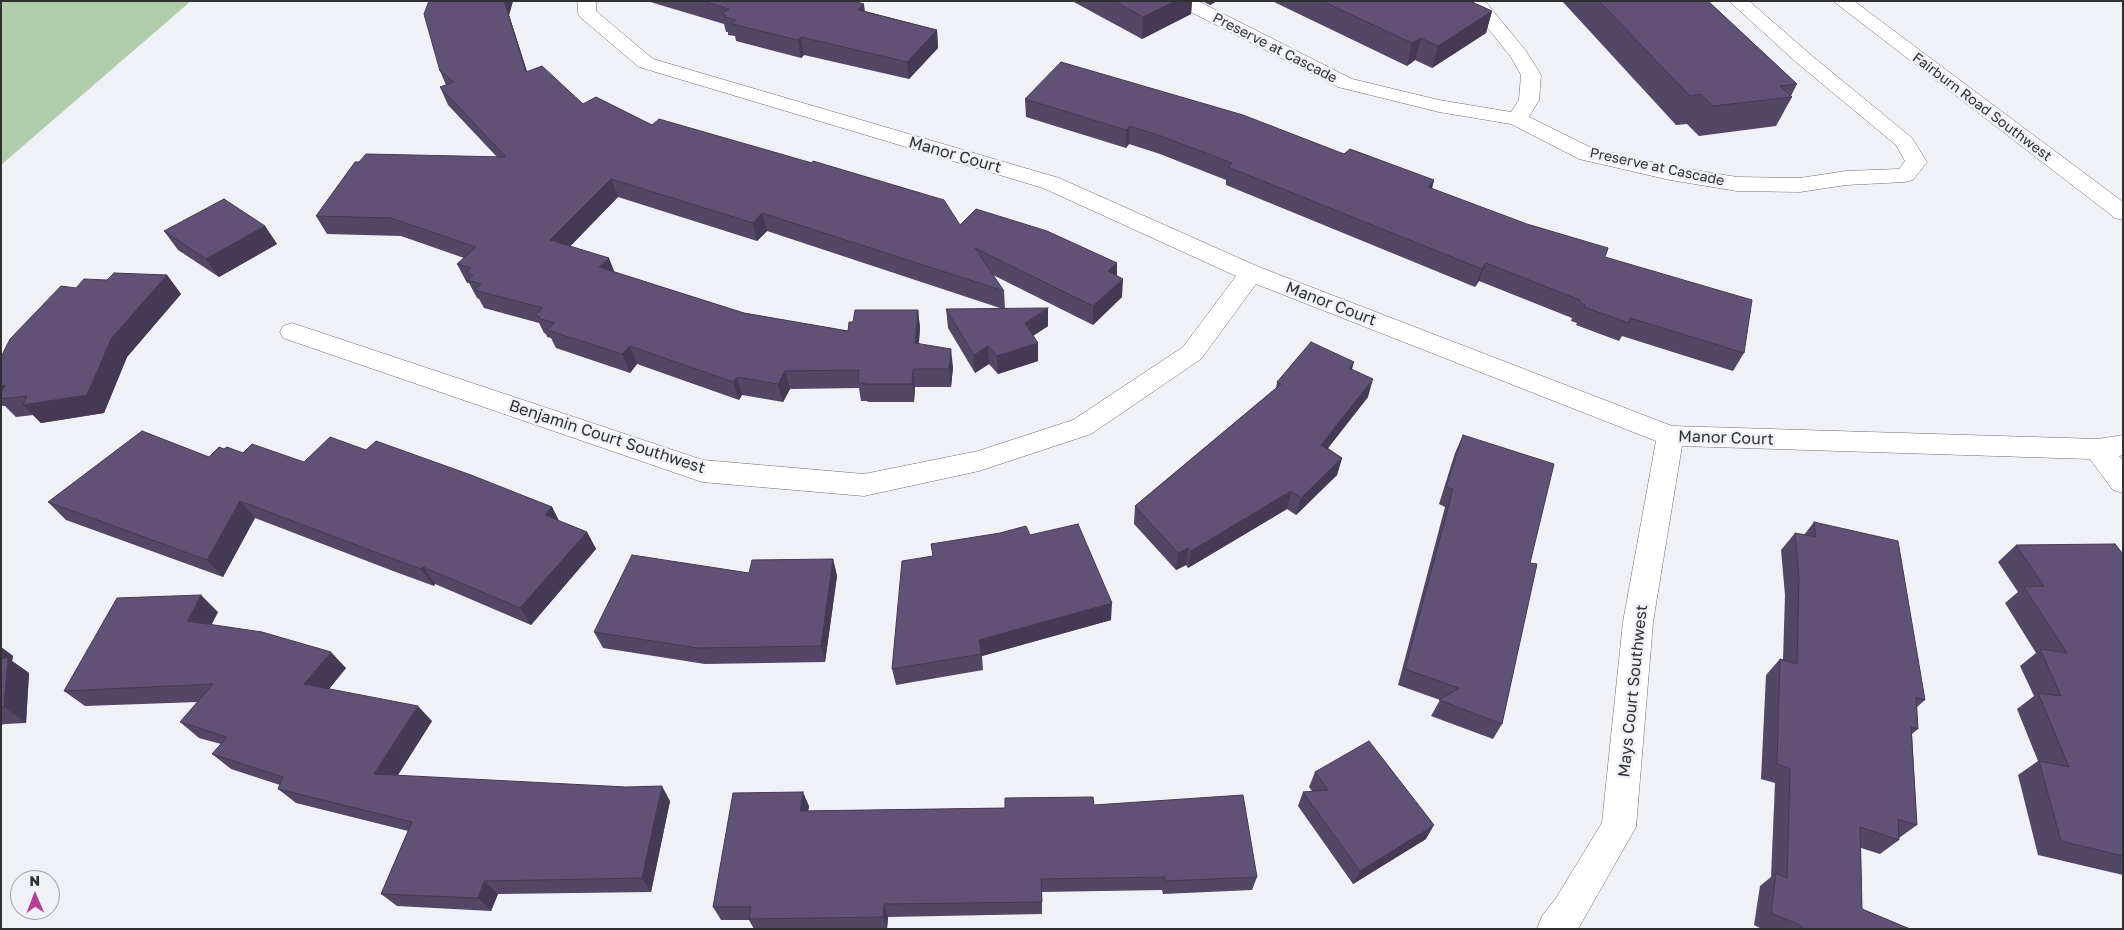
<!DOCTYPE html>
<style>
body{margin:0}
#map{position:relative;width:2124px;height:930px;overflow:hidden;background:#eff1f6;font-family:"Golos Text",sans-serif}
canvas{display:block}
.frame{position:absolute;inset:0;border:2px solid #2f3032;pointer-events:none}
.north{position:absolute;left:10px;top:870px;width:50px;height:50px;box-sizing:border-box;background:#eff1f6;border:1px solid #a2a4a8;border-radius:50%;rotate:359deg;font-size:14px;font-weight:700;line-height:20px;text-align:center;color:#2f3032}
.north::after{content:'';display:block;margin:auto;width:18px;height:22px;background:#b74096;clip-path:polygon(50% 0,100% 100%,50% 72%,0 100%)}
</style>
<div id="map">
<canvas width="2124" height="930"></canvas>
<div class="frame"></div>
<div class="north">N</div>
</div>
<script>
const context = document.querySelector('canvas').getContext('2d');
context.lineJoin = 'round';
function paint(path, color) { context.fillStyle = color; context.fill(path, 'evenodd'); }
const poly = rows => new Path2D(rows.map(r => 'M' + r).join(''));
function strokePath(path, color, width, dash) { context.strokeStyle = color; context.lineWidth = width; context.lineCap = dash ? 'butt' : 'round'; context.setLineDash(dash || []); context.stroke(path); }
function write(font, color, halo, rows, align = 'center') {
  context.font = font + ' "Golos Text",sans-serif'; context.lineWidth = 5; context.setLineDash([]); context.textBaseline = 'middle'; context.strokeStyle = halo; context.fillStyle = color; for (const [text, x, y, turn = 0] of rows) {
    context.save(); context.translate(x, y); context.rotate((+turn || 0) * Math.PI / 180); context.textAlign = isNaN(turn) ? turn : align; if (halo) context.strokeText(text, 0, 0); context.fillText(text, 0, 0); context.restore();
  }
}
const green = poly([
 [1,1,191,1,1,165]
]);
const minor = poly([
 [578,1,596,1,596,11,653,59,1059,178,1259,267,1672,426,2098,439,2123,435,2123,455,2119,456,2123,461,2123,493,2113,490,2090,459,1682,446,1653,622,1636,827,1578,929,1537,929,1542,916,1556,898,1602,823,1623,622,1656,441,1256,284,1201,359,1091,434,979,471,864,496,702,482,283,338,280,332,283,326,292,323,703,460,864,474,978,451,1073,420,1183,347,1236,276,1043,188,639,67,580,17,578,13,578,1],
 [1174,1,1198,1,1352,79,1439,100,1511,112,1519,100,1521,75,1511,57,1466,1,1485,1,1526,51,1541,75,1539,100,1529,117,1594,149,1670,166,1737,177,1800,178,1846,171,1899,169,1905,161,1896,145,1797,63,1729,1,1749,1,1811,55,1912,138,1927,162,1913,180,1905,182,1846,185,1800,192,1737,191,1670,180,1579,159,1511,124,1439,112,1338,87,1177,5,1174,1]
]);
const tertiary = poly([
 [1833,1,1854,1,2123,202,2123,220,2115,218,1833,1]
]);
const wall = poly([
 [429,1,513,1,509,15,527,72,583,104,652,125,960,225,1117,263,1117,276,1122,297,1093,325,993,275,1004,291,1005,309,1048,326,1033,336,1038,361,998,374,989,364,975,373,948,328,946,309,1003,309,767,231,757,241,618,197,570,246,614,272,744,313,848,331,853,322,918,310,920,328,919,343,953,367,951,387,915,387,914,402,868,402,867,401,861,401,859,388,790,389,783,402,742,395,739,400,637,364,630,373,556,348,551,338,547,337,546,334,544,333,539,323,484,308,479,299,477,298,469,283,467,283,457,264,464,258,401,236,327,234,316,216,497,157,448,105,440,87,446,85,440,71],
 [647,1,853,1,865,11,937,30,938,48,909,79,804,55,801,58,736,41,735,36,728,35,728,32,726,32,724,24],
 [1072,1,1192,1,1191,14,1142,39],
 [1202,1,1217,1,1210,5],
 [1272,1,1470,1,1492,11,1486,33,1432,68,1415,60,1407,66],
 [1562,1,1708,1,1797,84,1791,96,1792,97,1776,126,1699,136,1687,124,1676,125],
 [1025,99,1344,154,1434,180,1432,189,1605,257,1744,353,1733,371,1622,336,1619,341,1576,325,1577,323,1571,321,1572,318,1479,281,1475,287,1226,185,1226,180,1160,154,1129,144,1126,148,1026,117],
 [265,226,277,244,219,277,178,250,164,231],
 [167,275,181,294,127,357,104,413,41,423,33,415,16,417,5,406,3,406,1,405,1,357,76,288,107,280],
 [1352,369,1368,397,1328,448,1342,458,1337,475,1296,515,1287,509,1188,568,1186,565,1176,570,1134,524,1135,506,1276,388,1277,382],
 [1463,435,1530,563,1502,724,1493,739,1431,716,1440,700,1398,685,1445,507,1439,504,1455,453],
 [224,449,243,453,304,462,366,450,552,507,559,521,587,532,596,549,531,625,435,584,434,586,393,571,255,518,223,577,66,520,48,502,209,457],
 [1814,522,1925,700,1917,707,1918,729,1912,734,1917,825,1899,838,1899,840,1880,854,1861,848,1862,909,1910,929,1762,929,1754,925,1760,886,1771,877,1775,783,1761,779,1766,675,1780,659,1783,660,1785,595,1781,550,1795,533,1804,535],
 [1030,535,1111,620,982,656,983,670,896,685,892,669,933,556],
 [2016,545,2123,554,2123,875,2038,855,2018,775,2038,761,2017,709,2034,696,2020,666,2036,653,2005,603,2018,592,1998,562],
 [833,559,837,576,825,662,705,664,603,648,594,632,749,573],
 [218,612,211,624,346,668,329,689,432,721,398,775,670,801,651,892,498,894,491,911,397,906,381,894,408,831,296,803,278,789,280,785,231,769,212,754,221,744,199,738,180,722,198,702,85,706,64,691],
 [1,647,13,656,12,661,29,673,26,723,5,724,1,725],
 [1315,772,1426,839,1353,884,1298,806,1303,792,1312,791,1309,787],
 [1094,805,1257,877,1252,890,1163,894,1162,890,1042,892,1042,914,888,917,887,929,754,929,749,920,721,920,713,907,809,806,808,811,1005,808]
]);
const shadedWall = poly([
 [504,1,513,1,509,15,533,90,526,72],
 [1175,1,1192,1,1191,14,1142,39,1143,17],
 [1210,1,1217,1,1210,5],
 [864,4,866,21,858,10],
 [1492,11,1486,33,1432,68,1438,46],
 [937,30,938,48,909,79,907,62],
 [801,37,804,55,801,58,798,40],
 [1421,38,1415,60,1407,66,1412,43],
 [1130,126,1129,144,1126,148,1126,130],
 [611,179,618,197,558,259,550,240],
 [1434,180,1429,198,1428,187],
 [762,213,767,231,757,241,753,223],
 [265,226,277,244,219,277,206,259],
 [609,258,616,276,599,267],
 [1117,263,1116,281,1108,271],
 [1486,263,1479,281,1475,287,1482,269],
 [167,275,181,294,127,357,104,413,41,423,23,405,111,339],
 [1123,279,1122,297,1093,325,1093,306],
 [1048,308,1048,326,1025,341,1025,323],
 [918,310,920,328,917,361,915,343],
 [1038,343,1038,361,998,374,997,356],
 [630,346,637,364,630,373,622,354],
 [988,346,989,364,975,373,974,355],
 [951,349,953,367,951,387,949,369],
 [1354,362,1349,380,1349,368],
 [913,369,915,387,914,402,912,384],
 [785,371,790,389,783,402,778,384],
 [737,377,742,395,739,400,733,382],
 [1373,379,1368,397,1317,462,1321,445],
 [5,385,1,399,1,386],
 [1342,458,1337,475,1296,515,1301,498],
 [1291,491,1287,509,1188,568,1191,551],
 [240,501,255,518,223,577,207,560],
 [552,507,561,525,545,515],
 [587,532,596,549,531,625,520,608],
 [1188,548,1186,565,1176,570,1178,553],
 [833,559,837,576,825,662,821,646],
 [423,567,435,584,434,586,421,569],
 [201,595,218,612,205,638,187,621],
 [1112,603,1111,620,982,656,979,640],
 [1,647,13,656,12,661,29,673,26,723,4,707,1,673],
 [331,652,346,668,320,700,304,684],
 [418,706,432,721,389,789,374,774],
 [662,786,670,801,651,892,642,878],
 [803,792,809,806,806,825,800,811],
 [1434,825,1426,839,1353,884,1360,871],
 [484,881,498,894,491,911,478,898],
 [884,904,888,917,887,929,883,917]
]);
const building = poly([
 [429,1,504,1,526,72,542,66,583,104,596,97,652,125,659,119,812,163,813,161,944,200,960,225,976,209,1047,231,1117,263,1108,271,1123,279,1093,306,975,248,1004,291,762,213,753,223,611,179,550,240,609,258,599,267,744,313,848,331,849,322,853,322,855,310,918,310,915,343,951,349,949,369,913,369,912,384,864,384,865,383,858,383,859,370,785,371,778,384,737,377,733,382,630,346,622,354,547,330,555,323,538,318,540,317,535,315,543,308,474,290,481,284,467,280,473,275,466,273,471,268,457,264,476,247,391,218,316,216,355,162,359,162,366,154,506,157,440,87,454,82,440,71,424,14,429,1],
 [703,1,853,1,864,4,858,10,937,30,907,62,801,37,798,40,732,24,736,20,724,17,726,16,722,14,729,9,703,1],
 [1114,1,1175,1,1143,17,1114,1],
 [1322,1,1470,1,1492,11,1438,46,1421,38,1412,43,1322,1],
 [1599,1,1708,1,1797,84,1780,86,1792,97,1713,106,1701,94,1690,96,1599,1],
 [1061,62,1243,115,1344,154,1350,149,1434,180,1428,187,1527,224,1608,248,1605,257,1752,300,1744,353,1630,318,1629,323,1584,307,1585,305,1579,302,1580,300,1486,263,1482,269,1228,167,1232,163,1161,136,1130,126,1126,130,1025,99,1061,62],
 [224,199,265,226,206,259,164,231,224,199],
 [114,273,167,275,111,339,87,395,23,405,27,396,1,399,1,393,5,385,1,386,1,357,10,339,61,286,76,288,84,279,107,280,114,273],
 [1048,308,1025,323,1038,343,997,356,988,346,974,355,946,309,1048,308],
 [1311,342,1354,362,1349,368,1373,379,1321,445,1342,458,1301,498,1291,491,1191,551,1188,548,1178,553,1135,506,1281,384,1277,382,1311,342],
 [142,431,209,457,219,447,224,449,227,447,243,453,252,444,304,462,330,437,366,450,376,441,471,475,552,507,545,515,587,532,520,608,423,567,421,569,380,554,240,501,207,560,48,502,142,431],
 [1463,435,1554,464,1530,563,1537,564,1502,724,1439,700,1459,688,1405,669,1453,489,1446,487,1463,435],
 [1814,522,1898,541,1925,700,1916,697,1918,729,1911,727,1917,825,1898,819,1899,840,1860,827,1862,909,1910,929,1802,929,1802,926,1771,913,1776,873,1787,878,1790,769,1777,764,1780,659,1797,664,1799,578,1795,533,1816,537,1814,522],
 [1078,524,1112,603,979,640,981,654,892,669,902,561,933,556,931,544,1000,533,1026,526,1030,535,1078,524],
 [2115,544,2123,554,2123,856,2061,841,2039,761,2069,767,2038,693,2061,696,2040,649,2067,653,2024,587,2044,586,2016,545,2115,544],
 [632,555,749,573,752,560,833,559,821,646,698,648,594,632,632,555],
 [201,595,187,621,262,632,331,652,304,684,418,706,374,774,626,787,662,786,642,878,484,881,478,898,381,894,412,822,278,789,283,777,212,754,227,737,180,722,213,684,64,691,117,598,201,595],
 [8,657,4,707,1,707,1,659,8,657],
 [1369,741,1434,825,1360,871,1303,792,1328,790,1315,772,1369,741],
 [803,792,800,811,1005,808,1005,798,1093,797,1094,805,1243,795,1257,877,1165,881,1165,877,1041,879,1042,902,884,904,883,917,749,919,751,907,713,907,733,793,803,792]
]);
const farStreetnames = [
 ["Preserve at Cascade",1275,48,27],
 ["Fairburn Road Southwest",1982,107,37],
 ["Preserve at Cascade",1657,167,12]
];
const streetNames = [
 ["Manor Court",955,155,16],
 ["Manor Court",1331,304,21],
 ["Benjamin Court Southwest",607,437,18],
 ["Manor Court",1726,438,2],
 ["Mays Court Southwest",1633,691,-84]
];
paint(green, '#b0ccab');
strokePath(minor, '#6c6e72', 1);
strokePath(tertiary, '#6c6e72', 1);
paint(minor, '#fff');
paint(tertiary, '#fff');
paint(wall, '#544665');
paint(shadedWall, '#453953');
paint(building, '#625176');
strokePath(building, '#453953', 1);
write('14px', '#2f3032', '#eff1f6', farStreetnames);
write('16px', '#2f3032', '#eff1f6', streetNames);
</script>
